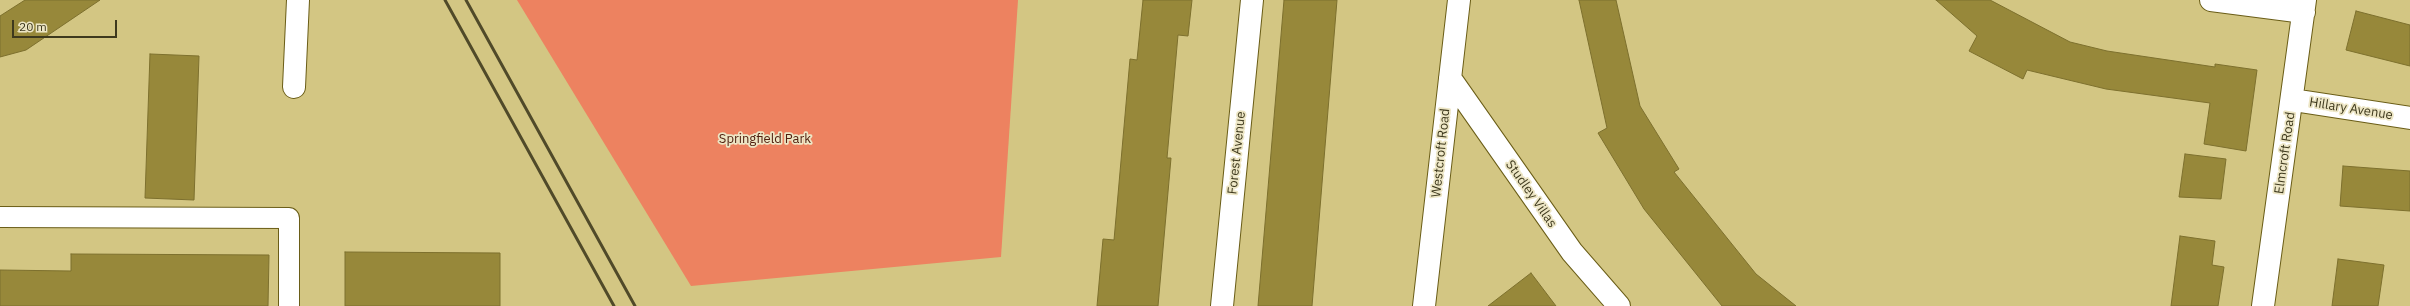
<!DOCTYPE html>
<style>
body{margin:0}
#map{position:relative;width:2410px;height:306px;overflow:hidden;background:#d3c683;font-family:"IBM Plex Sans",sans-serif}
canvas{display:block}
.scale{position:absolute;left:12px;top:20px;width:105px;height:18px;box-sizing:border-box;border:2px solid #3e391d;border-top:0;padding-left:5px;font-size:12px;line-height:14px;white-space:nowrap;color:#3e391d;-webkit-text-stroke:3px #ede6c5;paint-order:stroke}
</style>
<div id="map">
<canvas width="2410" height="306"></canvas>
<div class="scale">20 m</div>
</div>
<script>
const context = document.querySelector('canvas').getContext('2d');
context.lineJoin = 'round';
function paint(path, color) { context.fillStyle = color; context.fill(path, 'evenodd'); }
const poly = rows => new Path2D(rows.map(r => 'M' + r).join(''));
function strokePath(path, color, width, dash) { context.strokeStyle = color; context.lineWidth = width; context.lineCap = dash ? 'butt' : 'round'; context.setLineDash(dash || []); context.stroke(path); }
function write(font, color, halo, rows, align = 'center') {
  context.font = font + ' "IBM Plex Sans",sans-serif'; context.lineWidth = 3.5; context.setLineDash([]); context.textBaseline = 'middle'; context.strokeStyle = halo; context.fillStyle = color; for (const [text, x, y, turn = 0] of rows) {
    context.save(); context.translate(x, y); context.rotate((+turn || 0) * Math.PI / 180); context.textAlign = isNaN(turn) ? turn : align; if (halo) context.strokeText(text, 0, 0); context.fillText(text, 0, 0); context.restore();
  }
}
const green = poly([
 [517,0,1018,0,1001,257,691,286]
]);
const building = poly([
 [25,0,100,0,26,50,0,57,0,16,25,0],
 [1143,0,1192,0,1188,36,1178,35,1167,158,1171,158,1158,306,1097,306,1103,239,1114,240,1130,59,1137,60,1143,0],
 [1284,0,1337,0,1312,306,1258,306,1284,0],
 [1579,0,1616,0,1640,106,1679,169,1674,172,1756,274,1796,306,1722,306,1644,209,1598,133,1607,128,1579,0],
 [1936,0,1990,0,2070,42,2107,51,2215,67,2215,64,2257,70,2246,151,2204,144,2210,103,2106,89,2027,70,2023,79,1969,51,1977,36,1936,0],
 [2356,11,2410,25,2410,66,2346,50,2356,11],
 [150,54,199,56,194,200,145,198,150,54],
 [2185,154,2226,159,2221,199,2179,197,2185,154],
 [2343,166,2410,171,2410,211,2340,206,2343,166],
 [2180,236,2215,241,2212,265,2224,267,2218,306,2171,306,2180,236],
 [345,252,500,253,500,306,345,306,345,252],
 [71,254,269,255,268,306,0,306,0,270,71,271,71,254],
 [2338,259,2384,265,2378,306,2332,306,2338,259],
 [1531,273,1556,306,1488,306,1531,273]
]);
const lane = poly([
 [0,217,289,218,289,306]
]);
const street = poly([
 [2211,0,2304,12],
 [1450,78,1572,252,1619,306],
 [294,87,298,0],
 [2293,100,2410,118],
 [1222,306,1252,0],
 [1424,306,1459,0],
 [2263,306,2305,0]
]);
const rail = poly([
 [445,0,614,306],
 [466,0,635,306]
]);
const streetNames = [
 ["Hillary Avenue",2351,109,9],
 ["Forest Avenue",1237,153,-84],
 ["Westcroft Road",1441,153,-84],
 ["Elmcroft Road",2285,153,-82],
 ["Studley Villas",1531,194,55]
];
const parkNames = [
 ["Springfield Park",765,139]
];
paint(green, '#ed8260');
paint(building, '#97883a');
strokePath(building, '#7d702e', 1);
strokePath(lane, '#6a5d17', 22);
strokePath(street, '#6a5d17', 24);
strokePath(lane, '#fff', 20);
strokePath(street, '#fff', 22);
strokePath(rail, '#504a29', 3);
write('13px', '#3e391d', '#ede6c5', streetNames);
write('13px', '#512010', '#ede6c5', parkNames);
</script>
